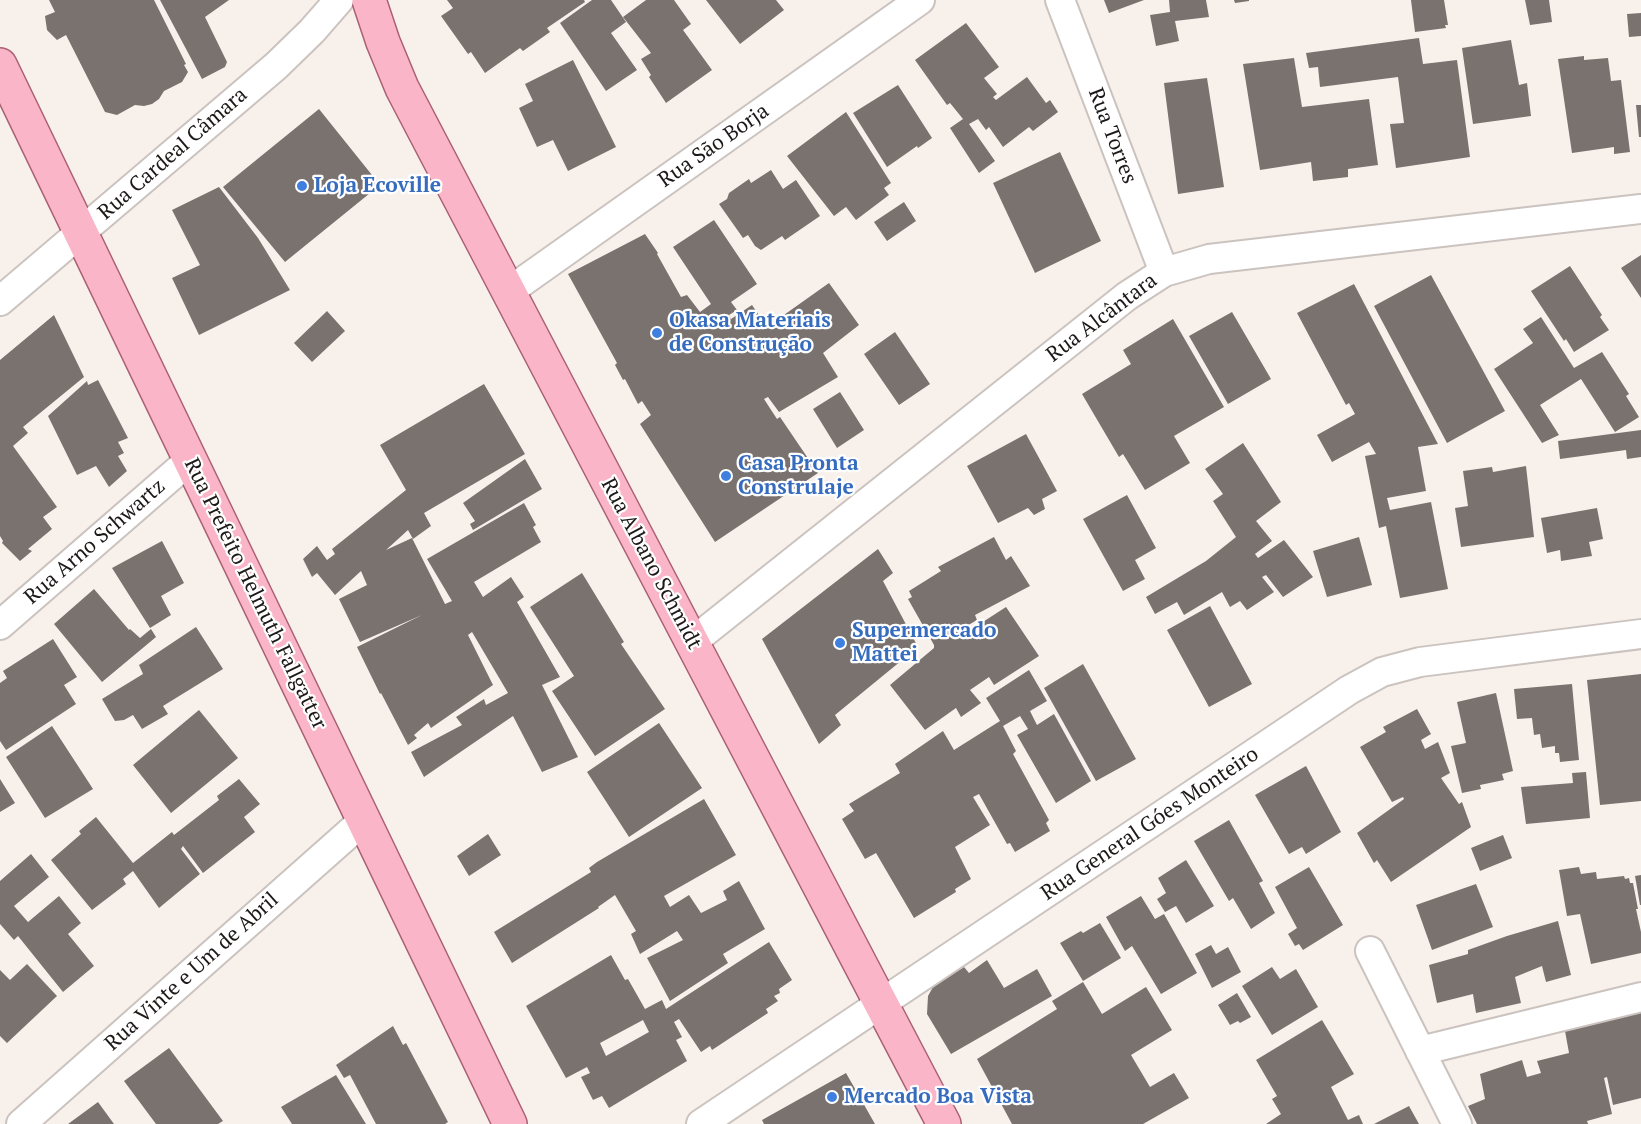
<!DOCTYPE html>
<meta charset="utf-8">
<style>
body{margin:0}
canvas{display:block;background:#f8f0eb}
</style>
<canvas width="1641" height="1124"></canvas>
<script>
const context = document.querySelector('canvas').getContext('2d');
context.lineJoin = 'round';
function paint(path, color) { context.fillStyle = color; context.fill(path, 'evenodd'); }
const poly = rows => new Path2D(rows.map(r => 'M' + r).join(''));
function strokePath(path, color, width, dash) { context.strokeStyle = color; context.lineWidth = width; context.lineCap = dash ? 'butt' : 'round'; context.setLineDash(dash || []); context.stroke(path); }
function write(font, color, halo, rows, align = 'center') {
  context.font = font + ' "PT Serif",serif'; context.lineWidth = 4.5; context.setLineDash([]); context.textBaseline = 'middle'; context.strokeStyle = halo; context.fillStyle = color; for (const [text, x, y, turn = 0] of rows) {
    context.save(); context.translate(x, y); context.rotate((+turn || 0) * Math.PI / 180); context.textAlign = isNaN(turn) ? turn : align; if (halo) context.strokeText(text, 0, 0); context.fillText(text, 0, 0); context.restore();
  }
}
const building = poly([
 [49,0,154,0,186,64,184,65,188,72,182,82,164,91,159,99,152,104,144,106,135,105,117,115,105,112,66,35,57,40,47,30,45,16,55,12],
 [160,0,229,0,205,17,227,62,225,67,202,79],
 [447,0,584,0,585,2,547,28,550,32,523,51,520,48,485,73,471,52,468,54,441,16,453,8],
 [592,0,611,0,626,22,611,33,637,70,606,91,560,23],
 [646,0,674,0,691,24,683,30,712,70,666,103,649,77,651,75,641,59,651,53,623,17],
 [706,0,776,0,784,10,740,44],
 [1104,0,1144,0,1109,13],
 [1169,0,1206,0,1209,17,1175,21,1179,41,1156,46,1150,15,1170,12],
 [1234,0,1249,0,1249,1,1235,3],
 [1411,0,1444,0,1448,25,1445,25,1446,28,1415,32],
 [1525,0,1549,0,1552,22,1530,25],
 [1641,13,1641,36,1629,37,1627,14],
 [966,23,999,67,984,78,997,94,993,97,996,100,1027,77,1046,103,1050,100,1058,112,1033,131,1029,127,1003,147,989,127,986,130,978,119,969,124,995,161,979,173,950,128,963,119,950,103,947,105,915,60],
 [1419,38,1423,64,1457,60,1470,157,1396,168,1390,124,1404,123,1398,77,1320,87,1318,67,1309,68,1306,53],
 [1511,40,1519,85,1527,83,1531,116,1473,124,1462,48],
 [1584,56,1584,60,1608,58,1611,81,1621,80,1630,152,1614,154,1614,147,1572,153,1558,59],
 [1294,58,1302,107,1369,99,1378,165,1348,169,1348,177,1313,181,1311,162,1260,170,1243,64],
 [573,60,616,147,568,171,553,140,537,147,519,108,533,101,525,84],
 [1207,78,1224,187,1178,194,1164,83],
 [898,85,932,138,918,148,917,146,887,167,853,113],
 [1636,105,1641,105,1641,137,1639,137],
 [319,109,380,185,285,262,223,187],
 [846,112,891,183,884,188,889,195,856,220,846,207,834,216,787,156],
 [1060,152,1101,241,1035,273,993,183],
 [771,170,783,189,796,180,820,216,785,240,782,236,761,250,755,246,748,235,743,238,719,204,727,199,729,193,749,179,751,183],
 [219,187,258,238,290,290,199,335,172,278,200,265,172,210],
 [904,202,916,221,887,241,874,222],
 [714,220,757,284,731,302,737,310,729,315,731,319,752,305,767,327,829,283,859,325,823,353,838,377,779,412,768,397,764,399,777,419,780,417,818,473,715,542,640,424,651,415,642,401,638,404,625,379,623,380,615,365,617,363,568,274,645,234,658,253,657,254,681,297,687,295,700,312,711,304,673,247],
 [1641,255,1641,298,1621,268],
 [1570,266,1602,315,1600,317,1609,330,1574,352,1566,339,1564,341,1531,291],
 [1431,275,1505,411,1447,443,1374,306],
 [1354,284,1438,444,1418,447,1426,491,1387,498,1390,510,1431,502,1448,589,1400,598,1386,526,1379,528,1365,456,1376,454,1369,442,1332,462,1317,435,1355,414,1349,403,1346,405,1297,313],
 [327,311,345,331,312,362,294,343],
 [1232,312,1271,379,1228,404,1189,336],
 [54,315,84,377,23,427,28,433,13,446,57,507,43,517,52,529,28,549,32,551,20,561,2,543,3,541,0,536,0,360],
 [1541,317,1574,368,1602,352,1629,394,1626,396,1639,417,1615,432,1581,379,1540,405,1559,435,1542,443,1494,369,1533,343,1523,329],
 [1173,319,1224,407,1174,436,1190,463,1145,490,1123,454,1119,457,1082,394,1131,364,1123,350],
 [895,332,930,384,899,405,864,354],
 [98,380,128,438,118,442,124,453,118,456,127,471,109,487,96,466,77,475,48,416,87,381,88,385],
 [484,384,525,454,424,513,431,526,413,539,408,530,386,550,412,538,445,604,452,601,427,559,524,503,536,525,533,527,541,542,474,582,483,597,511,577,524,597,517,602,560,677,542,685,578,757,542,772,513,716,424,777,411,752,462,725,456,717,484,699,486,705,508,693,472,632,468,635,493,685,431,728,428,723,414,735,417,738,408,745,381,693,380,694,357,647,422,615,360,642,339,599,367,585,361,571,335,595,317,573,312,577,303,559,317,546,327,560,335,554,332,549,406,490,380,445],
 [840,392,864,430,837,448,813,409],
 [1641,430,1641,457,1627,459,1626,450,1560,459,1558,441],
 [1026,434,1057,491,1042,499,1045,509,1034,515,1028,508,998,523,967,466],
 [1243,443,1281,502,1256,521,1272,541,1255,554,1258,558,1284,540,1313,577,1283,597,1266,575,1262,577,1274,592,1247,610,1240,601,1230,607,1222,592,1184,615,1177,602,1155,614,1146,597,1206,561,1236,537,1213,501,1223,494,1205,469],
 [525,459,542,489,473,530,470,524,475,521,463,503],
 [1526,466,1534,537,1461,547,1455,508,1468,506,1463,471,1492,467,1493,472],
 [1127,495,1156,548,1135,560,1145,579,1123,591,1083,519],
 [1597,508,1603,539,1589,542,1592,556,1561,561,1560,550,1547,553,1541,518],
 [994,537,1006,560,1011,556,1030,586,975,615,977,620,965,627,966,631,971,628,972,629,1006,607,1039,656,994,685,989,677,970,690,981,703,961,717,956,708,925,730,890,685,934,648,934,645,908,599,912,597,909,591,941,571,938,567],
 [1359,537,1372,585,1327,597,1313,551],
 [162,541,184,583,161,596,171,615,150,628,112,568],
 [878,549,893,573,883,581,918,647,835,715,841,725,819,744,762,639],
 [582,573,624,642,621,644,665,709,595,756,552,691,574,676,530,607],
 [94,589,129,630,130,629,140,638,151,629,156,637,102,682,54,624],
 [1210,606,1252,684,1209,707,1167,630],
 [196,627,223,669,163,706,168,714,142,729,133,715,124,720,115,721,102,699,143,674,139,665],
 [53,639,77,677,64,685,76,704,6,750,0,741,0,683,7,678,3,671],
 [1083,664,1136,759,1096,781,1044,688],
 [1029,670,1047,701,1030,711,1037,725,1054,714,1091,781,1056,803,1017,735,1028,729,1020,716,1003,726,1016,751,1013,754,1049,820,1046,823,1050,831,1015,852,1010,843,1007,844,979,794,973,797,990,825,955,847,971,879,955,889,956,892,914,918,876,853,865,859,842,819,854,811,849,804,900,773,895,764,943,731,954,750,1000,721,986,698],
 [1641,674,1641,801,1600,805,1587,680],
 [1572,684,1579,760,1560,762,1559,753,1555,753,1555,746,1542,748,1540,734,1534,735,1532,718,1517,719,1514,689],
 [1496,693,1513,771,1502,774,1504,780,1480,785,1481,789,1462,793,1451,746,1466,743,1457,702],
 [1417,709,1431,734,1421,740,1425,749,1438,742,1450,773,1441,778,1459,804,1462,802,1471,827,1391,882,1377,860,1374,863,1357,833,1404,799,1403,797,1392,802,1360,747,1386,732,1383,727],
 [199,710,238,758,171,813,133,765],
 [659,723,702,788,629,837,587,772],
 [52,726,93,789,45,818,6,757],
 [1306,766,1341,832,1306,854,1302,847,1289,854,1255,795],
 [1586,772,1590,818,1526,824,1521,787,1573,783,1572,773],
 [0,779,15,803,0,812],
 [239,779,260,804,244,817,255,832,203,873,183,846,181,849,200,874,159,908,133,871,123,879,126,884,92,910,51,860,81,834,79,831,96,817,133,863,172,832,174,835,219,800,217,796],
 [704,799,736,855,664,896,670,907,689,895,701,913,727,900,723,891,739,881,765,929,723,954,728,963,670,1001,647,958,683,940,677,931,640,954,631,934,636,931,615,895,598,907,599,908,512,963,494,932,591,872,589,868,597,862],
 [1229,820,1263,881,1259,883,1275,913,1251,929,1233,898,1229,901,1194,841],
 [488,834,501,855,469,876,457,856],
 [1503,835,1512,858,1480,871,1471,848],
 [31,854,49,877,14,906,28,922,59,896,81,923,68,934,94,966,63,992,18,936,14,940,0,924,0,881],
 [1186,860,1214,906,1186,923,1176,906,1165,912,1157,899,1166,893,1158,878],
 [1309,867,1343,925,1303,950,1299,944,1295,946,1288,934,1297,928,1275,887],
 [1579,867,1581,874,1596,872,1597,879,1624,876,1625,879,1629,878,1630,883,1633,883,1638,909,1636,909,1641,932,1641,953,1591,964,1580,914,1567,916,1559,870],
 [1641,875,1641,905,1640,905,1635,876],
 [1476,884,1493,927,1432,950,1416,905],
 [1141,896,1155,919,1164,914,1197,973,1161,994,1132,946,1125,951,1106,917],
 [1558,921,1571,975,1546,982,1542,966,1515,977,1521,1003,1476,1013,1473,994,1437,1003,1429,965,1468,954,1468,950,1507,936],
 [1100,923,1121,958,1083,981,1060,943,1081,931,1083,933],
 [769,942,792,980,779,989,780,993,774,996,778,1001,766,1009,768,1013,712,1050,710,1046,701,1052,679,1019,674,1022,682,1037,676,1040,687,1061,609,1108,602,1096,593,1100,581,1077,590,1073,587,1067,566,1078,526,1006,611,955,625,980,628,979,645,1009,662,1000,666,1009],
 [643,1020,649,1032,606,1056,600,1043],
 [1211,945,1216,954,1228,947,1241,972,1212,988,1195,954],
 [987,960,1004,988,1037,969,1052,996,951,1054,927,1014,928,996,933,987,964,967,969,973],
 [27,964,57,996,7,1043,0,1036,0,970,10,980],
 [1272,967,1280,979,1296,969,1318,1007,1272,1035,1242,986],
 [1083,982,1102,1014,1146,987,1172,1030,1131,1055,1150,1087,1174,1073,1189,1098,1143,1124,1012,1124,977,1059,1057,1009,1052,1001],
 [1237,993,1251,1017,1240,1023,1238,1021,1230,1025,1218,1005],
 [1641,1013,1641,1098,1613,1105,1607,1077,1604,1078,1612,1114,1587,1121,1588,1124,1477,1124,1468,1106,1485,1099,1480,1074,1522,1060,1527,1077,1541,1073,1537,1061,1569,1053,1565,1031],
 [1322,1020,1354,1074,1331,1087,1348,1120,1359,1115,1363,1124,1266,1124,1281,1114,1272,1099,1277,1096,1256,1060],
 [393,1026,403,1045,406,1043,448,1122,445,1124,376,1124,350,1075,344,1078,336,1065],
 [169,1048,223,1121,218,1124,156,1124,124,1081],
 [846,1073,875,1124,764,1124,762,1120],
 [336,1075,366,1124,292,1124,281,1107],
 [98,1102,114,1124,68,1124],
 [1409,1106,1419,1124,1374,1124]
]);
const minor = poly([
 [1060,0,1164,272],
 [508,292,920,0],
 [0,301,276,66,312,31,339,0],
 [0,625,190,460],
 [692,642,1127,296,1164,272,1209,259,1641,209],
 [1370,951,1457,1124],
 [1420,1051,1641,997],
 [21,1124,364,820],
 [701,1124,1349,690,1382,672,1420,662,1641,634]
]);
const primary = poly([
 [369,0,383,42,402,88,944,1124],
 [0,65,510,1124]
]);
const markers = [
 [302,186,6,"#3f7fe0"],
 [657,333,6,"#3f7fe0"],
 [726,476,6,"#3f7fe0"],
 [840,643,6,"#3f7fe0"],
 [832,1097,6,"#3f7fe0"]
];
const streetNames = [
 ["Rua Torres",1112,136,69],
 ["Rua São Borja",714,146,-35],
 ["Rua Cardeal Câmara",173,154,-41],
 ["Rua Alcântara",1102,318,-37],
 ["Rua Arno Schwartz",95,542,-41],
 ["Rua Albano Schmidt",651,564,62],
 ["Rua Prefeito Helmuth Fallgatter",255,594,64],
 ["Rua General Góes Monteiro",1150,824,-34],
 ["Rua Vinte e Um de Abril",192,972,-42]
];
const shopNames = [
 ["Loja Ecoville",314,186],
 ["Okasa Materiais",669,321],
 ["de Construção",669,345],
 ["Casa Pronta",738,464],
 ["Construlaje",738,488],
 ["Supermercado",852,631],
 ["Mattei",852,655],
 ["Mercado Boa Vista",844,1097]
];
paint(building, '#7a726e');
strokePath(minor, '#cbc3bf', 32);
strokePath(primary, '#aa6073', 36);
strokePath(minor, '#fff', 28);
strokePath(primary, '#fab6c8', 33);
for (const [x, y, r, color] of markers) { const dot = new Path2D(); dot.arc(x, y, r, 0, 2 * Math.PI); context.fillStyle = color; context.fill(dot); strokePath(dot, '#fff', 2); }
write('21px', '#1c1918', '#fff', streetNames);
write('bold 21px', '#366cbe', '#fff', shopNames, 'left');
</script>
